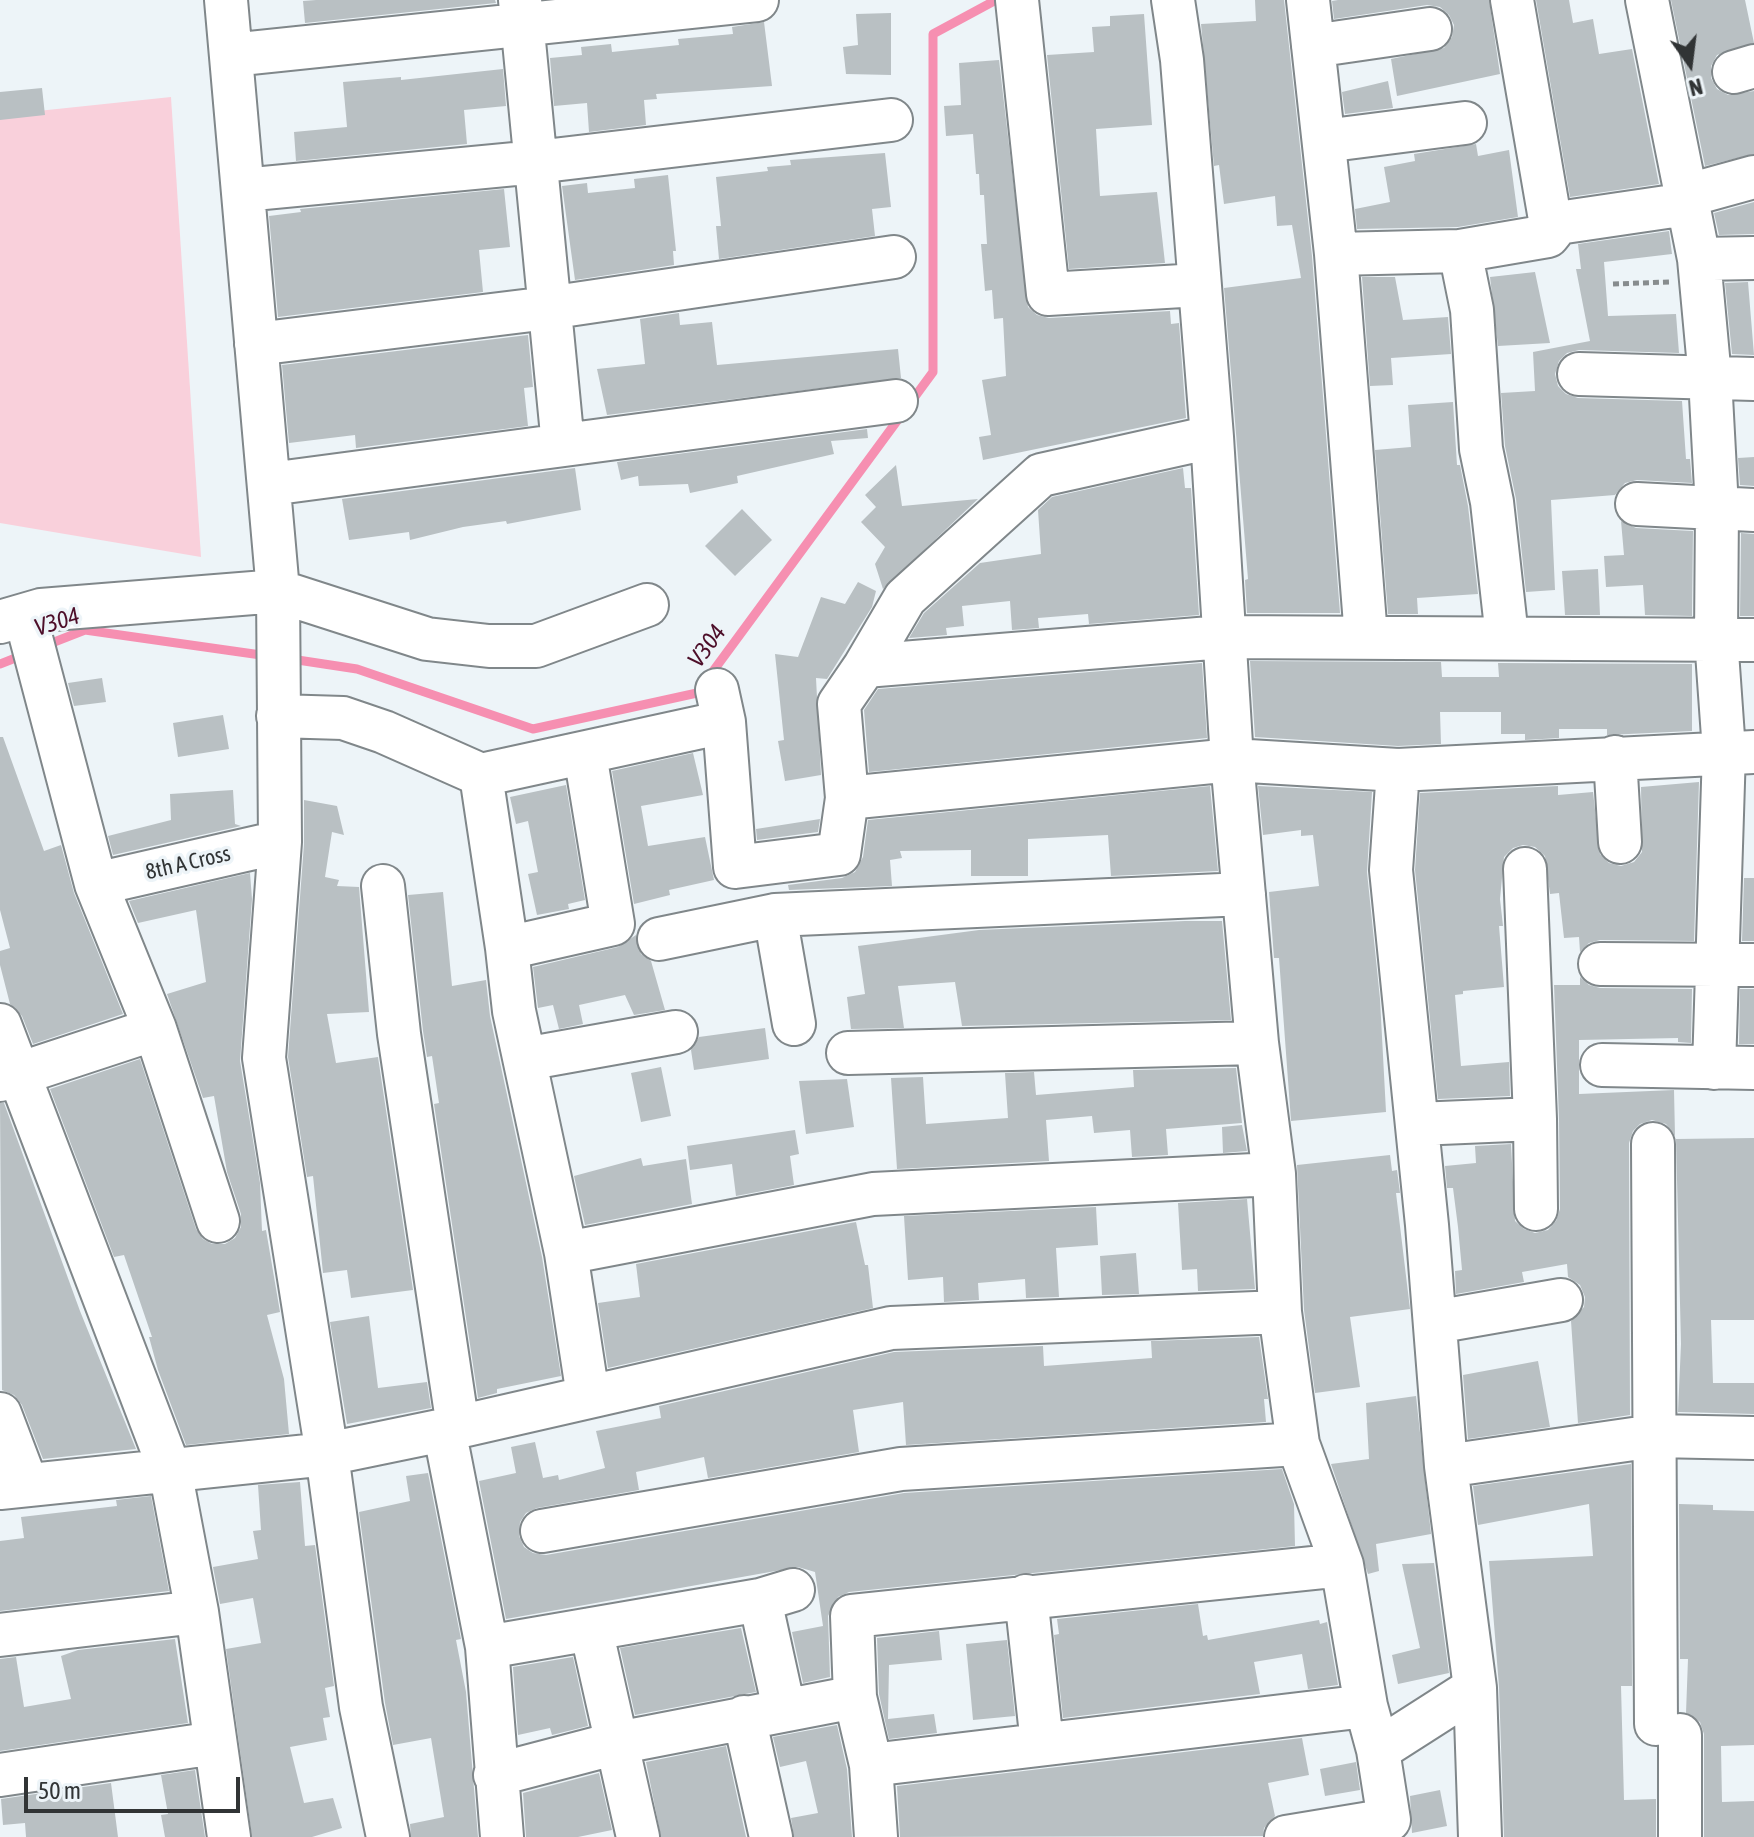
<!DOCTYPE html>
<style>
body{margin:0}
#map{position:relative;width:1754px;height:1837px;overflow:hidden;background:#edf4f8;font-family:"Asap Condensed",sans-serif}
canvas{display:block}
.north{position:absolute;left:1650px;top:24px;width:80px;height:80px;-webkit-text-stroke:6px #edf4f8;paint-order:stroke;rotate:166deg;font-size:22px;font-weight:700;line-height:32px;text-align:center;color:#313435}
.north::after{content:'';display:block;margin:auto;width:28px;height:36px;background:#313435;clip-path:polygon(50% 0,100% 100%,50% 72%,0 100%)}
.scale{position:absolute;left:24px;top:1777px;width:216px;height:36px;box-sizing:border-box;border:4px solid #313435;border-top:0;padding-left:10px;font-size:24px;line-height:28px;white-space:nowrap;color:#313435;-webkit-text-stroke:6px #edf4f8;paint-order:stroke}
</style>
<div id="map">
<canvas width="1754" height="1837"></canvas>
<div class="north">N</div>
<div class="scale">50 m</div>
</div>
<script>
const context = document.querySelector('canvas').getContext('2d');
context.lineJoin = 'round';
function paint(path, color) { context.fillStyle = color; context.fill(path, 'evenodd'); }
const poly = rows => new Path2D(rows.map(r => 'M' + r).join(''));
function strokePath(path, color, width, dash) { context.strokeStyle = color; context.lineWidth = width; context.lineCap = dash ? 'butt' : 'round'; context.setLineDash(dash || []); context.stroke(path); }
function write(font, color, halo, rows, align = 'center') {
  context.font = font + ' "Asap Condensed",sans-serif'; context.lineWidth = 7; context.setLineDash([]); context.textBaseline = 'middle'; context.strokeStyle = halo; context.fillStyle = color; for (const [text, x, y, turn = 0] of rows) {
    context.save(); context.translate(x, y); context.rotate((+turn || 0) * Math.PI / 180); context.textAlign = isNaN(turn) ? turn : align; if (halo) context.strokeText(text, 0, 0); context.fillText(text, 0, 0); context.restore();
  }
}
const green = poly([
 [171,97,201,557,0,523,0,115]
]);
const stream = poly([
 [44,646,85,630,268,656],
 [291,659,357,669,533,729,697,693,933,372,933,34,996,0],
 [0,664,23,655]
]);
const building = poly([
 [316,0,495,0,496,3,305,23,303,1],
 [1255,0,1284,0,1312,256,1340,613,1247,613,1245,580,1248,579,1224,288,1301,278,1292,225,1277,226,1275,196,1224,204,1219,165,1214,166,1201,24,1256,21],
 [1338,0,1489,0,1500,74,1397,96,1391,59,1444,48,1452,37,1454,25,1449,15,1440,7,1427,5,1334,19,1332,1],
 [1536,0,1569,0,1573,23,1593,19,1599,54,1632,49,1659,184,1570,197],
 [1671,0,1745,0,1754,43,1717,55,1711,66,1711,78,1717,89,1728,95,1754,91,1754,154,1705,166],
 [891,13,891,75,846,74,843,47,858,45,856,14],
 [1144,14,1152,125,1096,129,1100,196,1157,192,1165,263,1069,269,1047,55,1094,52,1092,27,1110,26,1110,16],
 [764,22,772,86,656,94,657,99,644,100,646,125,589,132,587,103,554,106,550,58,582,55,581,47,611,44,612,52,679,45,678,39,733,34,732,27],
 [999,60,1028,307,1037,315,1049,318,1170,311,1171,324,1179,323,1186,418,983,460,979,437,991,435,982,380,1006,376,1003,318,994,319,992,290,985,291,981,244,987,244,984,195,980,195,979,174,976,174,973,134,946,136,944,106,961,105,959,63],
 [503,69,506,106,464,110,467,144,296,161,294,132,347,127,343,82,401,77,401,80],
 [1388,81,1393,108,1345,114,1342,92],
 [42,88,45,115,0,120,0,92],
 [1476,144,1478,156,1509,150,1518,217,1458,227,1357,229,1355,209,1390,202,1384,167,1415,161,1414,154],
 [885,153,891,207,872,209,875,236,719,259,716,226,721,226,716,177,768,171,767,167,791,165,790,160],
 [668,175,676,251,673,251,674,265,575,280,562,186,587,183,588,193,635,188,634,179],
 [504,189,510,247,479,250,483,292,278,317,269,216,301,212,300,209],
 [1754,202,1754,234,1719,235,1714,213],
 [1669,231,1672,254,1604,262,1608,316,1676,314,1679,353,1579,350,1567,353,1559,361,1555,374,1558,386,1566,394,1578,398,1682,401,1686,459,1690,459,1692,483,1637,480,1625,483,1615,495,1551,500,1555,590,1526,592,1516,499,1505,446,1501,393,1535,391,1533,352,1590,341,1576,269,1581,269,1578,244],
 [1535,272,1550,343,1498,346,1490,277],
 [1362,277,1395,277,1403,320,1448,317,1451,354,1391,358,1393,385,1370,386],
 [1748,282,1754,355,1732,354,1725,283],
 [679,313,680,325,712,322,717,365,898,349,901,378,607,415,597,369,645,364,640,319],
 [528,335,533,387,524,388,528,426,356,448,355,435,289,443,282,365],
 [1453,402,1457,465,1460,465,1468,506,1478,594,1417,598,1418,614,1388,614,1375,450,1411,447,1408,405],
 [867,429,868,438,831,441,834,454,737,476,738,483,690,493,688,484,639,486,638,476,621,480,617,462],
 [1754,457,1754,486,1740,485,1738,458],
 [896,465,902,506,978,499,883,589,875,564,885,547,861,522,876,507,865,495],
 [575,468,581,510,507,524,506,521,463,527,410,540,409,532,349,540,342,499],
 [1183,468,1185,488,1191,488,1199,615,1089,624,1088,614,1038,618,1039,628,1012,630,1010,601,962,606,964,626,946,628,947,635,909,638,924,613,980,563,1041,554,1038,510,1052,497],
 [742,509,772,540,735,576,705,546],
 [1621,521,1636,528,1693,531,1692,616,1645,615,1643,585,1606,587,1604,556,1624,555],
 [1741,533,1754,534,1754,616,1740,616],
 [1598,569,1600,615,1565,615,1562,571],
 [858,582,876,591,872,607,827,679,816,678,821,775,785,781,778,741,784,740,775,654,798,657,821,597,845,604],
 [1250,661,1441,662,1442,677,1499,677,1498,663,1692,664,1692,731,1607,735,1607,729,1559,729,1559,738,1525,740,1525,734,1501,734,1501,712,1440,712,1441,744,1398,746,1255,737],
 [1202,663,1207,738,869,772,864,710,878,689],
 [102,678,106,702,74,706,68,683],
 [223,715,229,749,178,757,173,723],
 [0,737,3,737,44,851,61,845,74,893,123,1014,33,1044,22,1016,10,1004,0,965,0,951,10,948,0,910],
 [693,753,703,795,641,806,648,846,705,837,714,880,669,890,670,895,634,904,612,771],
 [1699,782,1694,941,1600,940,1589,943,1580,952,1579,937,1564,938,1559,893,1550,894,1545,856,1535,847,1523,845,1513,848,1504,857,1500,899,1503,926,1499,926,1504,987,1463,991,1463,994,1455,995,1461,1066,1509,1062,1510,1096,1438,1099,1415,870,1420,793,1558,786,1558,795,1593,792,1600,854,1609,863,1621,866,1634,862,1642,852,1641,787],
 [566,785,585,900,568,904,569,909,537,915,528,874,538,872,528,821,516,824,510,797],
 [1210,786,1218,871,1111,876,1108,835,1028,839,1028,876,971,876,971,850,900,851,902,858,890,860,892,886,789,890,788,885,842,878,855,872,863,857,868,820],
 [1258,786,1372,792,1367,872,1380,999,1386,1112,1291,1121,1279,958,1274,958,1269,892,1319,886,1313,835,1301,836,1301,830,1263,835],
 [233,790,235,824,241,826,113,855,108,836,171,820,170,794],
 [304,800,337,806,344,835,332,832,325,877,339,880,337,886,359,887,369,1012,327,1014,336,1063,378,1057,413,1290,351,1298,347,1270,323,1273,313,1176,307,1177,288,1057,304,844],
 [820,819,818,832,757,840,756,829],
 [250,873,252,899,240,1061,260,1183,262,1231,266,1230,280,1312,267,1315,284,1379,289,1434,186,1445,158,1370,149,1337,152,1337,124,1255,114,1257,50,1089,140,1059,196,1229,203,1239,212,1244,225,1244,235,1238,241,1227,241,1214,227,1172,214,1096,203,1098,167,994,206,982,196,910,138,923,129,901],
 [1744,878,1754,878,1754,941,1742,941],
 [443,892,452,986,486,980,490,1016,542,1257,561,1376,497,1389,497,1393,478,1398,434,1104,439,1103,432,1056,427,1057,423,1031,408,895],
 [1185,921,1222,921,1231,1020,962,1026,955,982,898,986,904,1028,851,1029,847,997,865,994,858,946,979,930],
 [636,935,641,954,651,961,665,1010,634,1015,625,995,579,1005,583,1024,559,1029,553,1005,538,1008,533,967,618,947],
 [1580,977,1589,985,1600,988,1692,989,1691,1043,1678,1042,1678,1038,1579,1040,1579,1094,1674,1090,1675,1136,1666,1124,1652,1120,1640,1124,1633,1131,1629,1143,1630,1415,1578,1423,1571,1321,1584,1307,1585,1297,1580,1285,1568,1277,1567,1264,1522,1272,1524,1282,1456,1294,1455,1271,1462,1270,1458,1227,1453,1188,1447,1188,1445,1166,1476,1163,1475,1146,1511,1144,1515,1221,1524,1229,1535,1233,1548,1230,1556,1221,1560,1209,1559,1119,1554,985,1580,985],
 [1740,989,1754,989,1754,1044,1739,1044],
 [765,1028,769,1059,694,1070,691,1050,699,1037],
 [661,1067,671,1116,641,1122,631,1073],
 [1236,1068,1242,1123,1166,1129,1168,1155,1132,1157,1130,1130,1094,1133,1092,1116,1046,1120,1049,1161,897,1169,891,1078,923,1077,926,1124,1008,1118,1005,1073,1034,1072,1036,1095,1134,1087,1133,1070],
 [847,1079,854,1127,806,1134,799,1081],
 [0,1103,4,1103,80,1311,136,1449,43,1459,22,1405,14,1395,2,1390],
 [1242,1125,1247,1151,1223,1153,1222,1127],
 [795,1130,799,1154,790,1156,794,1185,736,1196,732,1164,690,1170,687,1146],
 [1754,1138,1754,1320,1711,1320,1713,1383,1754,1383,1754,1414,1678,1412,1681,1344,1676,1139],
 [1390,1155,1392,1171,1397,1170,1400,1193,1396,1193,1410,1309,1350,1317,1360,1387,1315,1393,1304,1310,1297,1165],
 [641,1158,643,1166,686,1159,692,1204,585,1225,574,1176],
 [1247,1199,1255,1289,1198,1291,1197,1269,1182,1270,1178,1203],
 [1096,1207,1098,1245,1056,1248,1059,1297,1026,1298,1025,1279,978,1283,979,1300,944,1302,943,1277,908,1280,904,1216],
 [856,1222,865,1265,868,1265,873,1308,608,1368,598,1303,640,1297,636,1264],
 [1136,1253,1139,1294,1102,1295,1100,1256],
 [369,1316,378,1388,427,1382,431,1408,347,1424,330,1322],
 [1259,1337,1268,1399,1264,1399,1266,1422,906,1445,903,1402,853,1410,859,1452,708,1478,704,1457,636,1472,639,1490,537,1508,526,1513,520,1522,519,1536,524,1547,533,1553,546,1555,904,1493,1282,1469,1294,1504,1295,1546,849,1592,838,1597,828,1616,830,1677,803,1683,792,1632,823,1626,815,1572,798,1567,506,1619,479,1481,516,1473,511,1447,535,1442,543,1478,558,1475,559,1480,605,1468,596,1431,661,1418,659,1406,894,1352,1043,1346,1044,1366,1152,1358,1151,1341],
 [1538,1361,1550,1427,1468,1439,1463,1375],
 [1416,1396,1431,1534,1376,1544,1379,1571,1368,1574,1331,1464,1369,1459,1366,1403],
 [1631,1464,1632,1686,1621,1686,1624,1800,1656,1799,1656,1837,1504,1837,1499,1687,1489,1561,1593,1556,1589,1504,1478,1525,1473,1486],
 [428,1473,461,1639,456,1640,466,1692,478,1837,411,1837,410,1824,444,1817,431,1738,393,1745,385,1703,359,1512,410,1501,406,1476],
 [300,1482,305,1546,315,1545,334,1686,325,1688,330,1717,323,1718,327,1740,290,1747,304,1803,333,1798,342,1828,312,1837,252,1837,226,1649,261,1643,253,1598,220,1604,213,1567,258,1559,253,1531,261,1530,258,1485],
 [151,1496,169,1591,0,1611,0,1541,24,1538,21,1517,117,1506,116,1500],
 [1679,1504,1713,1505,1713,1510,1754,1511,1754,1745,1721,1746,1722,1802,1754,1801,1754,1837,1704,1837,1704,1734,1700,1722,1686,1713,1688,1659,1680,1659],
 [1434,1563,1449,1673,1398,1684,1392,1655,1420,1648,1402,1564],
 [1198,1604,1203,1636,1207,1635,1208,1640,1319,1620,1320,1624,1327,1622,1338,1685,1308,1689,1302,1654,1254,1662,1260,1694,1063,1718,1054,1635,1059,1634,1057,1619],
 [741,1628,756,1692,635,1715,620,1648],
 [939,1631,942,1660,889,1665,888,1719,934,1714,937,1733,889,1739,879,1694,877,1638],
 [175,1639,188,1723,0,1751,0,1659,16,1657,24,1707,71,1699,61,1656,78,1650],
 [1007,1640,1015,1716,973,1720,966,1644],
 [573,1657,588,1726,552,1735,550,1728,518,1735,513,1667],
 [837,1725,847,1769,852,1837,794,1837,791,1818,818,1813,806,1761,780,1767,773,1737],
 [1302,1738,1309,1775,1268,1783,1275,1816,1264,1828,1263,1836,900,1837,897,1786],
 [726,1746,746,1837,661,1837,646,1762],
 [1356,1762,1360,1790,1325,1796,1320,1769],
 [195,1770,205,1837,165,1837,161,1815,168,1814,161,1775],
 [599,1773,612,1830,578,1837,526,1837,523,1793],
 [111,1783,118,1837,26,1837,25,1823,3,1825,1,1799],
 [1440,1790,1447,1826,1412,1833,1410,1796]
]);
const path = poly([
 [1613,284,1669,282]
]);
const minor = poly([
 [520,0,563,445],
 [1017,0,1048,294,1199,285],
 [1173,0,1182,60,1212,437,1232,760,1257,1043,1274,1174,1280,1312,1298,1444,1342,1565,1366,1706,1378,1750,1475,1688,1480,1837],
 [1308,0,1336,254,1366,637],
 [1647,0,1699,259,1710,378,1717,508,1716,638,1724,751,1714,1068],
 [1313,46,1430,29],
 [231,55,757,0],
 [1734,72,1754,66],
 [1324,141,1465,123],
 [243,190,536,162,891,120],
 [1685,196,1754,177],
 [1551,224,1687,204],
 [1460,251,1472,310,1481,449,1492,502,1507,637],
 [1336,254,1460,251,1548,236,1552,231,1512,0],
 [1699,259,1754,258],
 [256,344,548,308,894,257],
 [1579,374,1754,379],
 [270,484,896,401],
 [1637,504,1754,510],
 [25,615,96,884,155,1029,218,1221],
 [0,622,41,610,278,591,427,639,489,646,536,646,647,605],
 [865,666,905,598,1041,475,1212,437],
 [717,690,724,722,735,867,839,854,847,798,1232,760,1398,770,1754,752],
 [278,716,343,718,384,732,481,775],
 [585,754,613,924,507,948,481,775,724,722],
 [1615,757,1620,842],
 [1398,770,1391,870,1427,1225,1446,1466,1475,1688],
 [847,798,839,704,865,666,1223,637,1754,640],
 [1525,869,1535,1119],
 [96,884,280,842],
 [383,886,399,1034,458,1427],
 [659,939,775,915],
 [507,948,514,1011,566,1253],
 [1600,964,1754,965],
 [794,1024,775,915,1244,894],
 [0,1025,170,1470,197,1612,229,1837],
 [848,1053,1257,1043],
 [525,1059,676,1032],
 [1602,1065,1754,1068],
 [0,1080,155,1029],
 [1417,1124,1535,1119,1536,1209],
 [1653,1144,1656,1724],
 [1435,1322,1561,1300],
 [588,1396,566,1253,873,1194,1274,1174],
 [0,1414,27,1485],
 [444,1429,487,1647,502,1837],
 [1446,1466,1654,1436,1754,1438],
 [0,1488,327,1454,264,1058,280,842,278,591,226,0],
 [542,1531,901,1469,1298,1444],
 [1026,1596,1042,1744],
 [760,1600,784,1709],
 [591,1629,638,1837],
 [0,1635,197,1612],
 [487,1647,760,1600,793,1590],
 [744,1717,771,1837],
 [1680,1735,1680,1837],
 [871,1765,1366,1706],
 [0,1775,215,1743],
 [495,1775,617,1743,855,1697],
 [388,1837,361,1707,327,1454,458,1427,891,1328,1280,1312],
 [876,1837,871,1765,855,1697,852,1616,1342,1565],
 [1286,1837,1389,1820,1378,1750]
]);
const streetNames = [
 ["8th A Cross",188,863,-13]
];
const waterNames = [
 ["V304",57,622,-17],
 ["V304",707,646,-54]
];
paint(green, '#f9d0db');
strokePath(stream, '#f68fb1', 9);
paint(building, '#b9c0c3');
strokePath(minor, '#80878a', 46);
strokePath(path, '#878c8e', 5, [6, 4]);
strokePath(minor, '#fff', 42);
write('22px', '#313435', '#edf4f8', streetNames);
write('italic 24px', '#4d0e29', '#edf4f8', waterNames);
</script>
